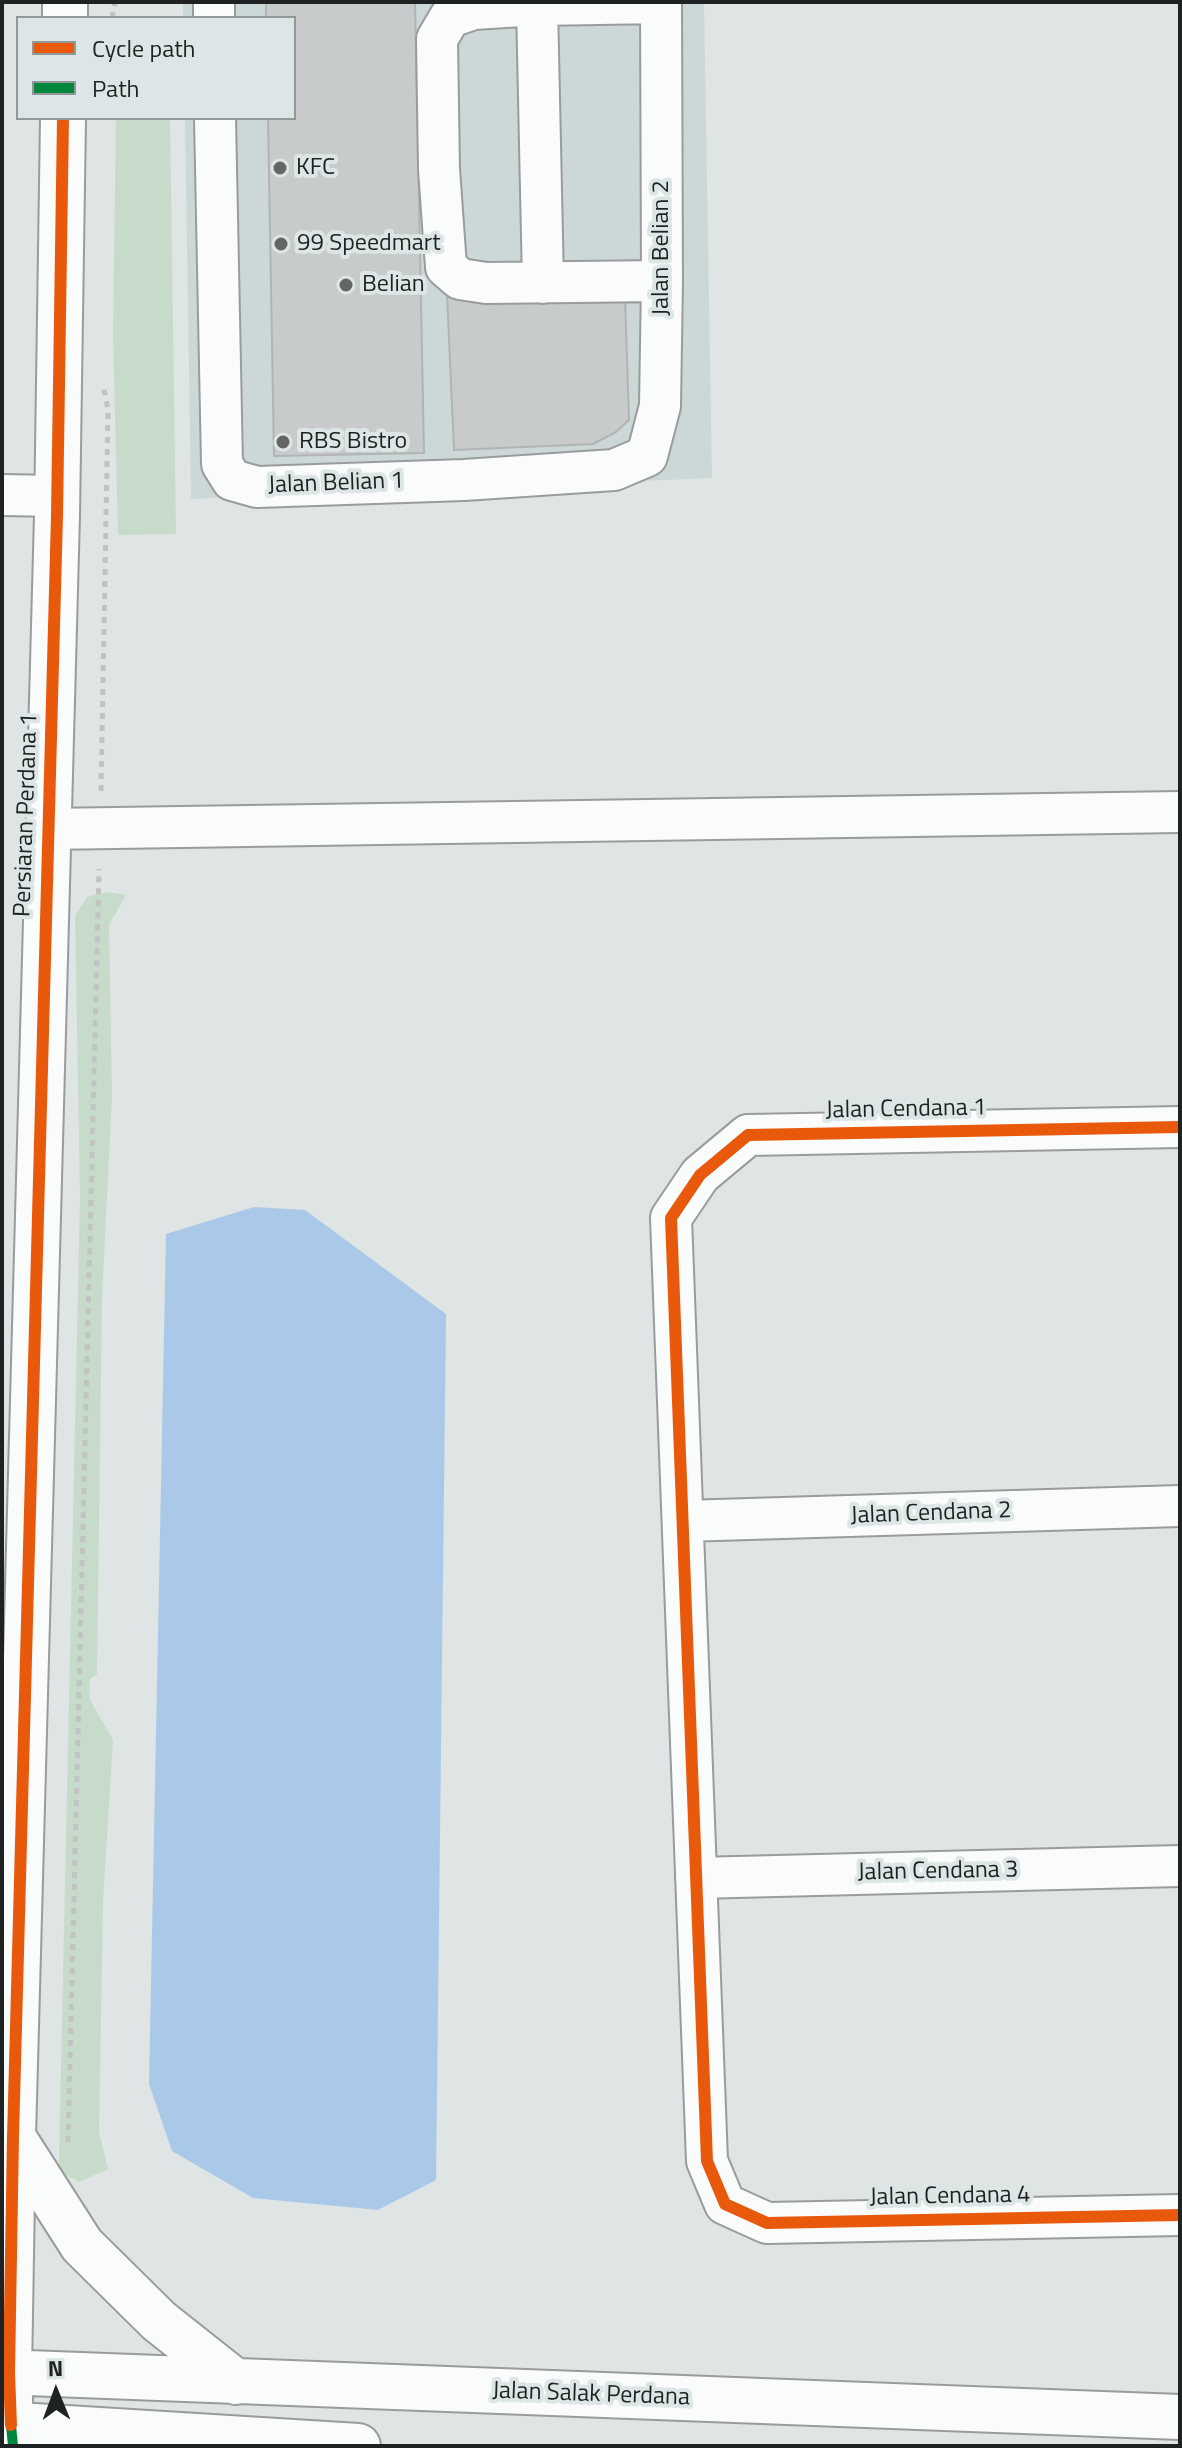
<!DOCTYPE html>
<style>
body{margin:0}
#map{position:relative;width:1182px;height:2448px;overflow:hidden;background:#dfe4e4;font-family:"Titillium Web",sans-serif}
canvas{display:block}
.frame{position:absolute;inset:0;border:4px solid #1f2222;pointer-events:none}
.legend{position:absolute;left:16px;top:16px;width:280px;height:104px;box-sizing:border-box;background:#dde6e6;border:2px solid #919898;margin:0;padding:10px 14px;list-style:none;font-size:24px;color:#1f2222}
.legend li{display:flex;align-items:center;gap:16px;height:40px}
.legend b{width:40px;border:2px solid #919898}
.north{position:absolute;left:16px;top:2352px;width:80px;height:80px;-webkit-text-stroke:6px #dde6e6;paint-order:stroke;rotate:359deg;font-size:22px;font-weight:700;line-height:32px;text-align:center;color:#1f2222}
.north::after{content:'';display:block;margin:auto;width:28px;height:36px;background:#1f2222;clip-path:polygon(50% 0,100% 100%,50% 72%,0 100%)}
</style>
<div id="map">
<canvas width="1182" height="2448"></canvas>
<div class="frame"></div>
<ul class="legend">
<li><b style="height:10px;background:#e8590c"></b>Cycle path</li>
<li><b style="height:10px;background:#00873e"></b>Path</li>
</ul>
<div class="north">N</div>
</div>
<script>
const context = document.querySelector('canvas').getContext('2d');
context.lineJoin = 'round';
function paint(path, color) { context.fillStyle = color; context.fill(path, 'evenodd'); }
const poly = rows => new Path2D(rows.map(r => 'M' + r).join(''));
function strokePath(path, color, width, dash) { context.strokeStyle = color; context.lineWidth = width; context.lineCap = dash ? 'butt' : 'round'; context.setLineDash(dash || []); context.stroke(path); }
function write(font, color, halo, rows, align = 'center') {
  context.font = font + ' "Titillium Web",sans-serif'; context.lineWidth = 8; context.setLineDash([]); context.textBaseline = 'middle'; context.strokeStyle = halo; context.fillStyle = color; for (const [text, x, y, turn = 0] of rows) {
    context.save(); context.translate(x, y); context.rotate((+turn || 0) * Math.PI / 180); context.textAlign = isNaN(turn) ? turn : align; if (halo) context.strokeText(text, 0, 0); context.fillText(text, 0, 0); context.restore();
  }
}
const built = poly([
 [183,2,704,2,712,478,191,499,185,118,294,118,294,18,183,18]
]);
const green = poly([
 [116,118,170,118,176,534,118,535,113,334],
 [108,892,126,895,109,925,112,1096,102,1297,97,1674,90,1679,89,1698,113,1740,103,1902,99,2132,108,2169,79,2182,60,2172,59,2159,80,1196,75,916,87,897]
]);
const water = poly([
 [254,1207,305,1210,446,1314,436,2180,378,2210,253,2198,172,2151,149,2084,166,1234]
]);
const building = poly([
 [266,2,415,2,424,453,274,456,268,118,294,118,294,18,266,18,266,2],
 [447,295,625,297,629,420,616,432,593,444,454,450,447,295]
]);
const path = poly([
 [112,18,115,2],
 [101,791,108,410,104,389],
 [68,2142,99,869]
]);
const street = poly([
 [214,2,214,18],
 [661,3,537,5,474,9,450,17,437,39,439,169,446,267,460,279,486,283,662,281],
 [537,5,543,283],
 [215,118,222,464,232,480,257,487,464,480,614,470,647,456,660,406,662,281,661,2],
 [2,495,57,496],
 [48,829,1180,812],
 [1180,1127,748,1135,700,1175,671,1218,707,2161,725,2204,767,2223,1180,2215],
 [683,1521,1180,1506],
 [696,1878,1180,1866]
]);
const secondary = poly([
 [65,18,65,2],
 [13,2137,82,2245,159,2321,236,2382],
 [2,2372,1180,2417],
 [2,2424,358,2446],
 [11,2425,9,2373,13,2137,57,516,63,118]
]);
const quiet = poly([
 [11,2425,13,2446]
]);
const cycleway = poly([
 [1180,1127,748,1135,700,1175,671,1218,707,2161,725,2204,767,2223,1180,2215],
 [11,2425,9,2373,13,2137,57,516,63,118]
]);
const markers = [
 [280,168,8,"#626666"],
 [281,244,8,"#626666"],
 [346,285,8,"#626666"],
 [283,442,8,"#626666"]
];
const poiNames = [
 ["KFC",296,168],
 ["99 Speedmart",297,244],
 ["Belian",362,285],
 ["RBS Bistro",299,442]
];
const streetNames = [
 ["Jalan Belian 2",662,248,-90],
 ["Jalan Belian 1",336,484,-2],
 ["Persiaran Perdana 1",27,815,-88],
 ["Jalan Cendana 1",906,1110,-1],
 ["Jalan Cendana 2",931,1514,-2],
 ["Jalan Cendana 3",938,1872,-1],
 ["Jalan Cendana 4",950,2197,-1],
 ["Jalan Salak Perdana",591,2395,2]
];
paint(built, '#ccd8d8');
paint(green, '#c7dbcb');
paint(water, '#aac9e8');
paint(building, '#c8cbcb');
strokePath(building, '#b0b4b3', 2);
strokePath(street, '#999c9c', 44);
strokePath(secondary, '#999c9c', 48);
strokePath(path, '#c1c3c3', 5, [6, 6]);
strokePath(street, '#fafbfb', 40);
strokePath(secondary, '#fafbfb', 44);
strokePath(quiet, '#00873e', 10, [20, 10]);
strokePath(cycleway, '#e8590c', 12);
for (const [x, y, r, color] of markers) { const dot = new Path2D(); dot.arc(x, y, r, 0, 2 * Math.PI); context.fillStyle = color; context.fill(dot); strokePath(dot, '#dde6e6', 3); }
write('24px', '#1f2222', '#dde6e6', poiNames, 'left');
write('24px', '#1f2222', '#dde6e6', streetNames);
</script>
